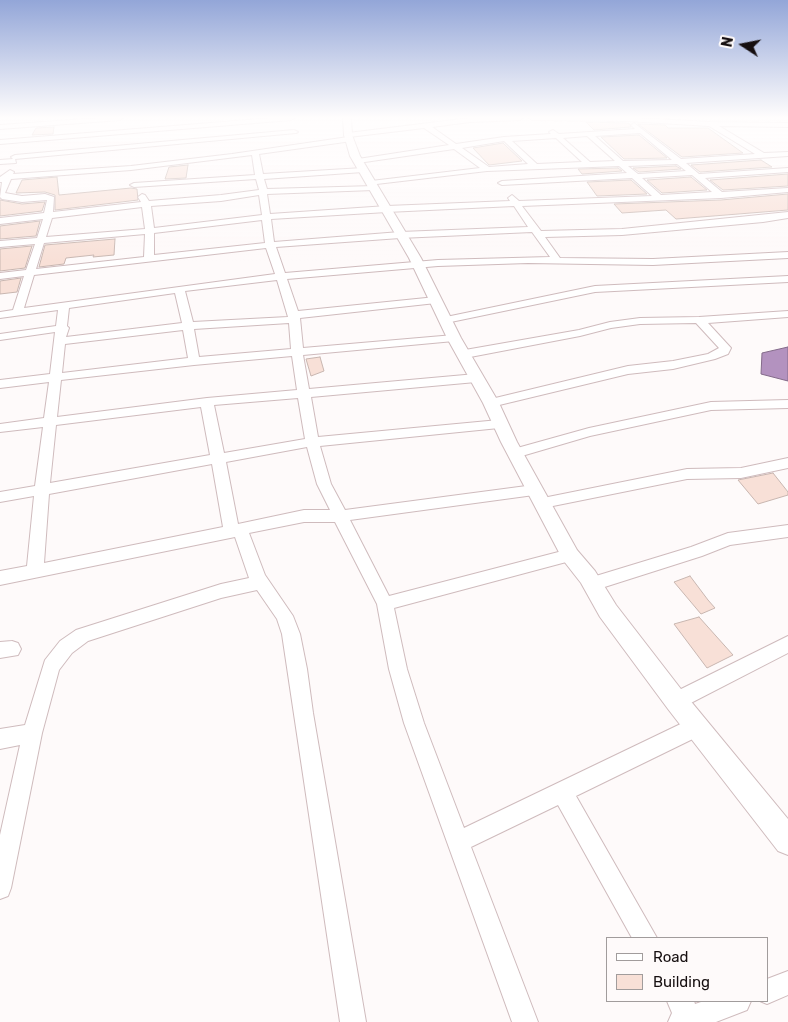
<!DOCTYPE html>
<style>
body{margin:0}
#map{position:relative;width:788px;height:1022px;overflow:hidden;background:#fefafa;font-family:Rubik,sans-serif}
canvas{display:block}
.legend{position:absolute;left:606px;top:937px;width:162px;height:65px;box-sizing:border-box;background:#fefafa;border:1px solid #a19c9c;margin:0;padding:6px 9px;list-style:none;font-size:15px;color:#160f10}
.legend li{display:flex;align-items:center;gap:10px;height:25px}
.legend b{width:25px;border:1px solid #a19c9c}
.north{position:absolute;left:718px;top:20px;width:50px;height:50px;-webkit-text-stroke:4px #fefafa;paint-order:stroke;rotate:281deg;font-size:14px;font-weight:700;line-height:20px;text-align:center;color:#160f10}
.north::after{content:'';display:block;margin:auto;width:18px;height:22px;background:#160f10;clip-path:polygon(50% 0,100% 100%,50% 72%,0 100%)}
</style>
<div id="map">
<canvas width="788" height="1022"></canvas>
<ul class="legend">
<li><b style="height:6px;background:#fff"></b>Road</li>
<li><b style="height:14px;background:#f8e0d7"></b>Building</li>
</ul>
<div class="north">N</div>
</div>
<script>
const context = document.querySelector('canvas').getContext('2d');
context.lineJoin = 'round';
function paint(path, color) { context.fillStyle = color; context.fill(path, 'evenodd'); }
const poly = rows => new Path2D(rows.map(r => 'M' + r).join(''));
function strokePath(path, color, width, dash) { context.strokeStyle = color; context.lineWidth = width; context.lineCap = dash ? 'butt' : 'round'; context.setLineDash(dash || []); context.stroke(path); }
const water = poly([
 [788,347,788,381,761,374,762,353,788,347]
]);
const building = poly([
 [586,122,626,123,630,124,631,127,594,130,586,122],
 [638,124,665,125,668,128,708,128,743,153,682,157,638,124],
 [54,127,53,134,32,135,36,128,54,127],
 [639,135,667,158,624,159,601,137,639,135],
 [503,143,522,161,489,165,473,148,503,143],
 [761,160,772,167,700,172,691,165,761,160],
 [188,165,186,178,165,179,169,167,188,165],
 [676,166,681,169,639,172,633,168,676,166],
 [618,168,622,171,582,174,578,169,618,168],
 [788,174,788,186,723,190,710,180,788,174],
 [57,177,59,195,131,188,137,189,138,200,55,210,55,195,45,192,16,193,22,180,57,177],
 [691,177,707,190,662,193,647,180,691,177],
 [631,180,647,194,597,196,587,182,631,180],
 [788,194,788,210,676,219,666,210,622,213,614,204,721,200,788,194],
 [0,200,22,204,45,202,42,211,0,216,0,200],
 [40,221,36,236,0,239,0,226,40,221],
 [115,239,114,255,93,257,94,255,66,258,64,264,39,267,45,245,115,239],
 [32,246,25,268,0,271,0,249,32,246],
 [21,278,17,292,0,294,0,281,21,278],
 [320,357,324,371,311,376,306,359,320,357],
 [773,473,788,492,788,495,758,504,738,480,773,473],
 [690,576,708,600,715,608,701,614,674,582,690,576],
 [699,617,733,655,707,668,674,624,699,617]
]);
const minor = poly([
 [99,118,123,118,120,120,0,129,0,125,99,118],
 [272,118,294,118,291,120,0,144,0,140,272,118],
 [470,118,523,118,520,120,470,122,432,127,456,144,504,137,551,134,549,132,553,130,559,134,635,129,631,125,634,123,681,159,755,154,709,126,627,121,532,120,529,118,636,118,710,122,788,123,788,127,719,126,764,153,788,152,788,156,686,163,699,174,788,168,788,172,705,178,722,192,788,188,788,192,721,198,522,206,541,231,622,229,788,212,788,218,763,222,622,235,545,237,560,258,653,259,788,252,788,258,653,265,528,263,438,266,287,279,298,311,436,297,441,300,436,303,300,318,303,348,454,335,460,338,454,341,303,355,309,389,476,374,482,378,476,382,311,397,318,437,499,420,506,424,499,428,320,446,331,484,345,510,534,485,539,486,541,490,539,494,534,495,350,520,389,596,570,549,576,551,578,555,576,559,570,561,394,608,407,669,424,723,464,828,691,719,698,717,705,719,708,726,705,733,576,796,657,938,632,938,558,805,471,847,538,1022,512,1022,404,723,389,669,377,604,335,522,304,522,249,533,265,575,293,616,300,634,307,669,313,713,366,1022,340,1022,282,634,277,619,257,590,221,598,88,641,72,653,59,670,42,733,11,888,8,896,0,899,0,835,20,745,0,749,0,729,25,725,45,660,60,641,76,630,221,584,249,578,235,537,0,585,0,571,27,566,34,496,0,502,0,492,35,486,43,427,0,432,0,424,44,418,49,382,0,388,0,380,50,374,55,332,0,340,0,334,56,326,58,310,0,318,0,312,13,310,24,276,0,279,0,273,26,270,35,244,0,247,0,241,37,238,43,219,0,224,0,218,44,213,47,200,22,202,2,199,0,197,2,182,0,182,0,177,10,170,14,172,13,174,131,166,232,154,348,137,344,135,348,133,470,118],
 [424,128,449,145,358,159,354,161,358,163,454,149,480,168,371,181,368,181,368,185,487,171,619,166,627,173,502,181,498,183,502,185,632,178,652,196,519,201,512,195,508,198,510,201,387,206,270,214,267,194,374,190,378,188,374,186,267,189,264,179,363,172,367,170,363,168,263,174,259,154,352,141,353,139,349,137,424,128],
 [640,133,672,160,623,161,595,136,640,133],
 [587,136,615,161,590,162,563,138,587,136],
 [556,138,582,162,537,164,512,141,556,138],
 [504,141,528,164,489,167,462,148,504,141],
 [252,155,255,175,134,183,130,185,134,187,256,179,259,190,221,195,149,201,145,195,142,194,138,197,141,202,53,212,54,197,45,194,22,196,5,193,11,179,131,170,252,155],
 [677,164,686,171,638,174,628,166,677,164],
 [692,175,712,192,661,195,642,178,692,175],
 [259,195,262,215,154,228,151,206,221,201,259,195],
 [514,206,528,227,400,232,274,242,271,219,387,212,514,206],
 [142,207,145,229,46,237,52,218,142,207],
 [262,220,265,243,154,255,154,233,262,220],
 [532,232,550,257,438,260,285,273,276,247,400,238,532,232],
 [145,234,144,257,36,269,44,243,145,234],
 [266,248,275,274,24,308,34,275,266,248],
 [277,280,288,317,193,322,185,291,277,280],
 [175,293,182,323,66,337,69,328,67,326,69,308,175,293],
 [289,323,291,349,199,357,194,329,289,323],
 [183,330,188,358,62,373,65,344,183,330],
 [292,356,297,390,207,398,57,417,61,380,194,365,292,356],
 [298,398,305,439,224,453,214,405,298,398],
 [201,407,210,455,50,483,56,425,201,407],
 [307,447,317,484,330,510,304,510,238,524,226,462,307,447],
 [212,464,223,527,44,563,49,494,212,464],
 [294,130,298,132,296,133,15,159,16,163,0,164,0,160,13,159,11,157,15,155,294,130],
 [788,276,788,282,595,292,446,323,441,320,446,317,595,286,788,276],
 [788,311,788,317,708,323,731,348,728,354,715,359,673,369,628,374,491,407,485,403,487,400,628,366,673,361,708,354,719,348,696,323,640,324,611,328,580,336,465,358,459,354,465,350,579,330,610,322,640,318,699,317,788,311],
 [788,400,788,408,711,410,590,436,515,458,510,456,508,453,510,450,589,428,711,402,788,400],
 [788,458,788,468,741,478,687,479,543,508,538,507,536,503,538,499,543,498,687,469,741,468,788,458],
 [788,525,788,537,730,545,702,556,592,591,586,589,584,584,586,579,691,547,728,533,788,525],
 [788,636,788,653,683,707,676,710,669,707,666,701,669,695,788,636],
 [12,641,18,643,21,649,18,655,0,658,0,642,12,641],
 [788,971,788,995,767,1004,760,1001,767,1001,767,979,788,971],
 [667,1001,694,1001,695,1004,704,1001,751,1001,747,1010,716,1022,668,1022,672,1013,667,1001]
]);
const tertiary = poly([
 [343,118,351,118,352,135,360,156,421,258,461,338,499,403,517,442,577,550,595,571,616,605,684,693,788,819,788,855,778,851,668,709,600,617,581,583,563,560,501,442,483,403,447,338,409,258,350,156,344,135,343,118]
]);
paint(water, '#b392bf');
strokePath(water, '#846b8a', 1);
paint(building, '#f8e0d7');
strokePath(building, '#c8b6b0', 1);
strokePath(minor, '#cfbbbd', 2);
strokePath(tertiary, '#cfbbbd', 2);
paint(minor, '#fff');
paint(tertiary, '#fff');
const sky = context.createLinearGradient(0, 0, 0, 261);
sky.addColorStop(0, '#93a6d8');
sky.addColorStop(0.45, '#fffdfd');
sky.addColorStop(1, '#fffdfd00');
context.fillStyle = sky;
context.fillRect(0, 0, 788, 261);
</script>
